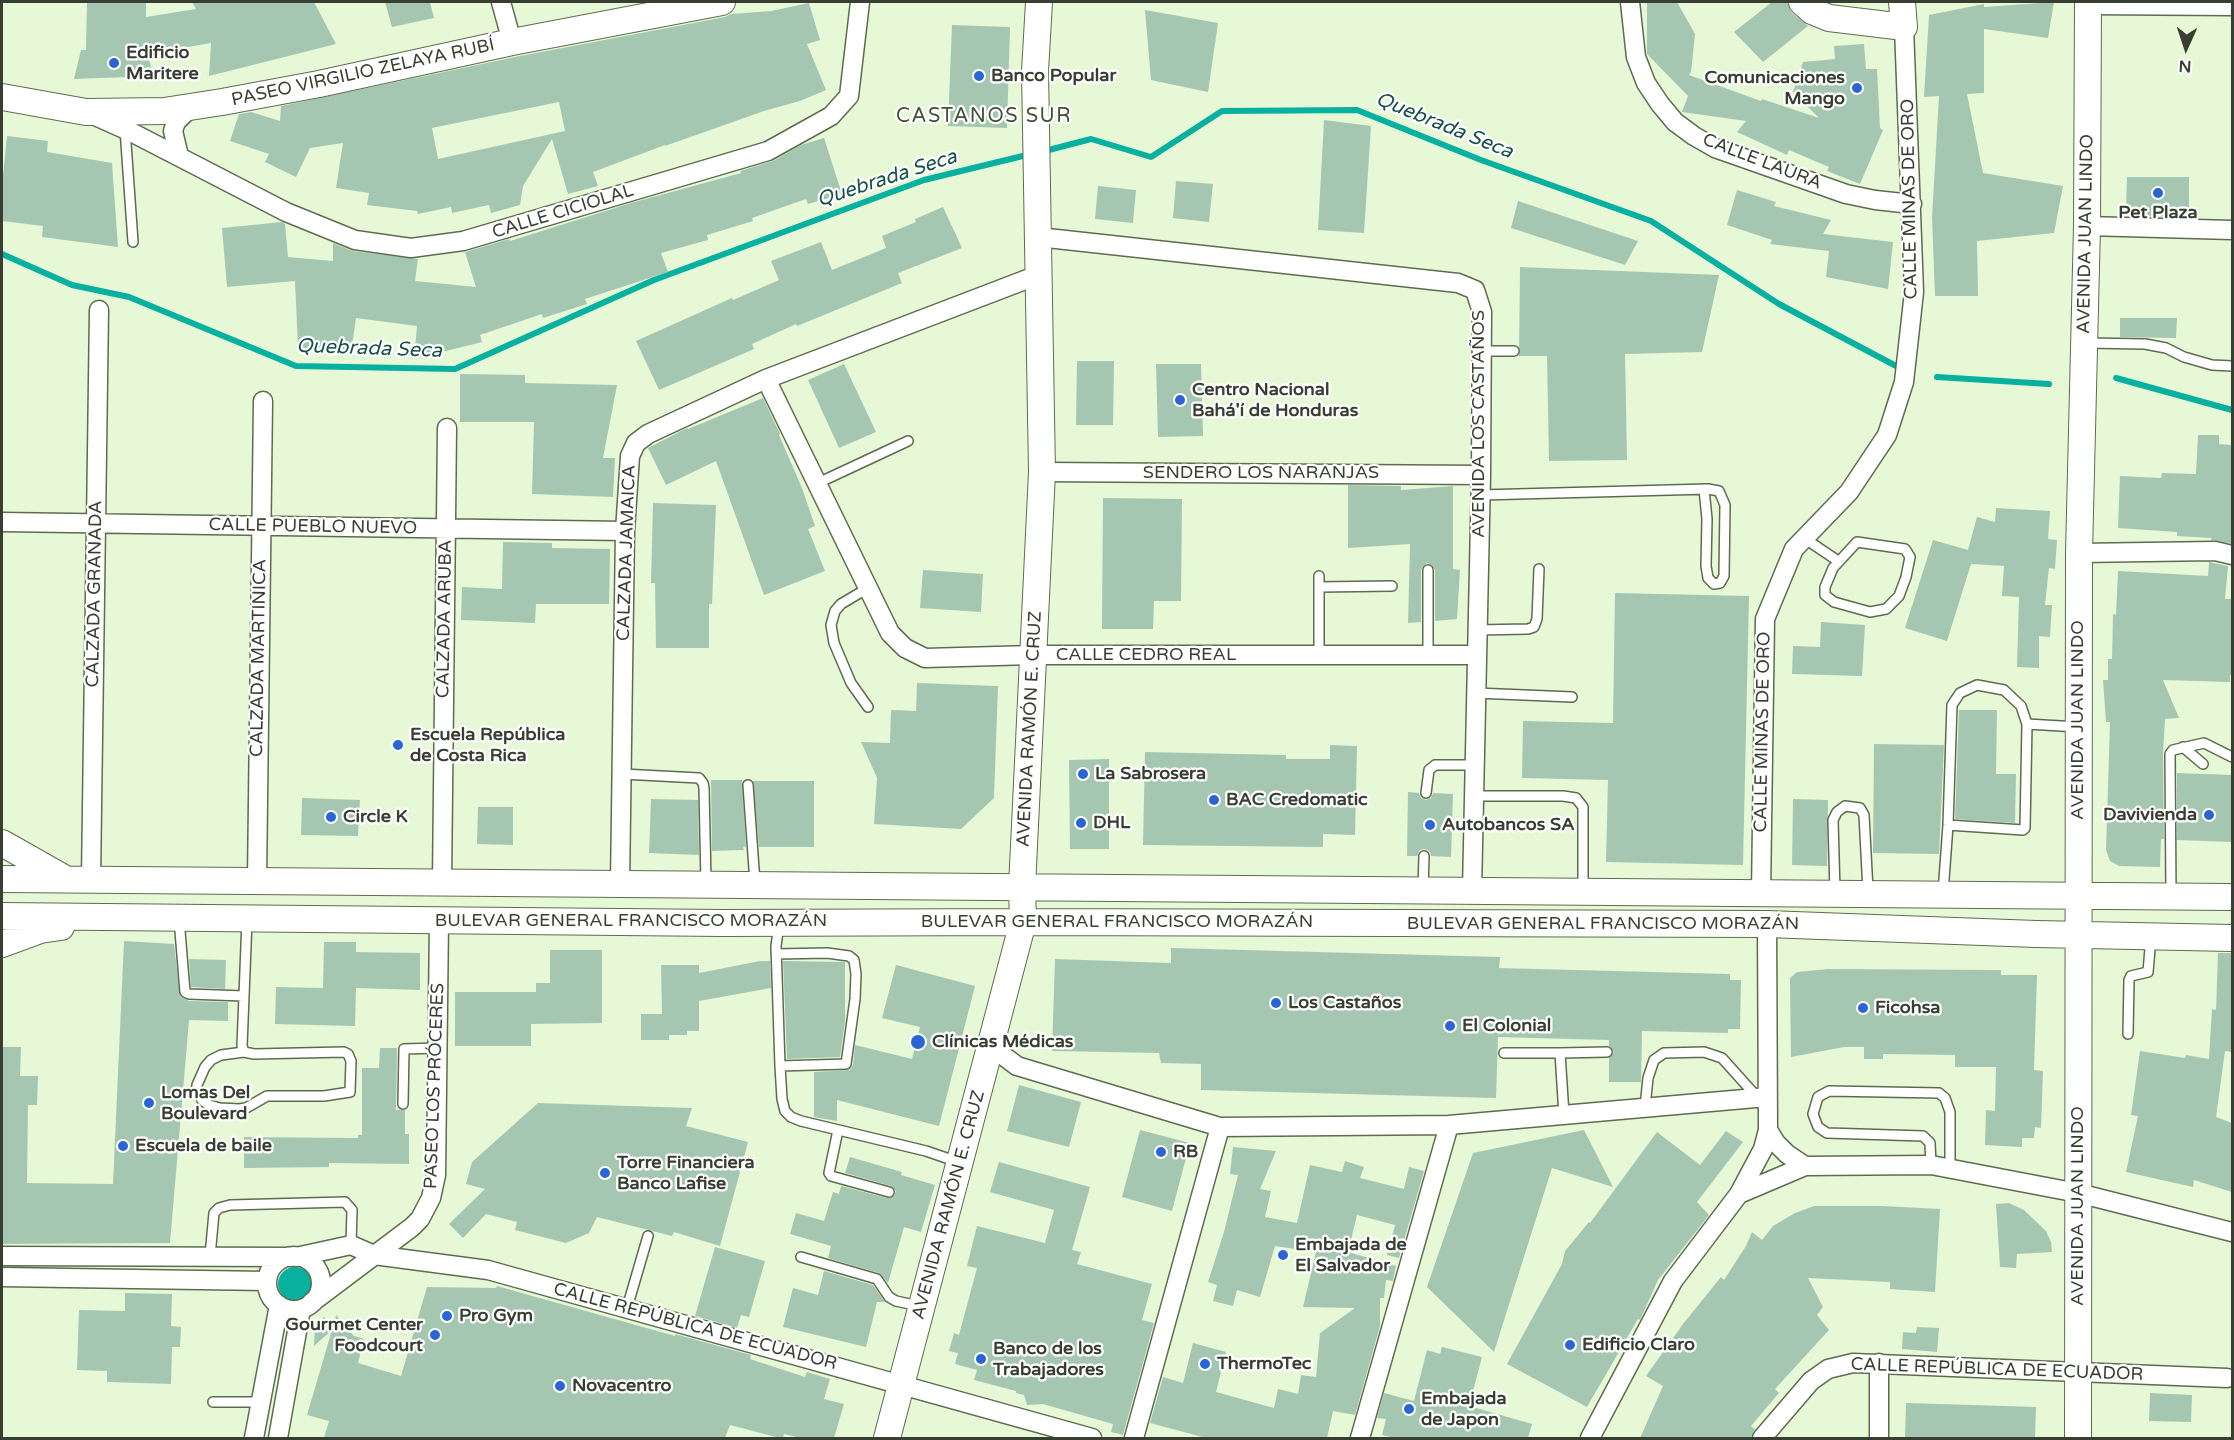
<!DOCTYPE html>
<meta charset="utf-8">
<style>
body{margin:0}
#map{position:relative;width:2234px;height:1440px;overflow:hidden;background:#e7f8d7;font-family:"Varela Round",sans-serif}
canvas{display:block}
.frame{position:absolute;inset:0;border:3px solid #383f32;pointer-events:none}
.north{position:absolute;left:2156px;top:18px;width:60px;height:60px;-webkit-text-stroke:4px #fff;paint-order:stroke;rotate:183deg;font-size:16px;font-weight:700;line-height:24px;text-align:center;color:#383f32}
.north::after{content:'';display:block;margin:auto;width:21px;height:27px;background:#383f32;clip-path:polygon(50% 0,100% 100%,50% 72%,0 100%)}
</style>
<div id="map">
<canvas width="2234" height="1440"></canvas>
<div class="frame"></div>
<div class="north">N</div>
</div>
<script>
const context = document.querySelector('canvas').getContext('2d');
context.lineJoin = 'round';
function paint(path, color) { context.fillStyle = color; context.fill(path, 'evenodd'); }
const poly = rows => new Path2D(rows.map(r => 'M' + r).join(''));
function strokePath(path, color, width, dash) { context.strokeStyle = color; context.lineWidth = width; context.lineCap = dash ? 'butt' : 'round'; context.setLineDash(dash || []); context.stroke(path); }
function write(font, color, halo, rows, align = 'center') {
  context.font = font + ' "Varela Round",sans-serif'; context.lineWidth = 4.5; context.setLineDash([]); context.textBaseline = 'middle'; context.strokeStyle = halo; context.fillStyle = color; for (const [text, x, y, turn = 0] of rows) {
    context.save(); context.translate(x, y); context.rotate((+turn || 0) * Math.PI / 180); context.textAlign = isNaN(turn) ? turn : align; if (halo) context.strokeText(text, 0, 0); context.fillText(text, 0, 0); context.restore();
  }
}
const water = poly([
 '278 1284a17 17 0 1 1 34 0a17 17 0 1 1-34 0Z'
]);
const stream = poly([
 [1041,152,1091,139,1151,157,1222,111,1357,110,1481,160,1651,221,1779,304,1898,367],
 [2,254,72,285,129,297,296,366,455,369,654,280,924,180,1031,154],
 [1937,377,2049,384],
 [2116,378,2232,410]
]);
const building = poly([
 [87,2,146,2,146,17,196,9,192,2,314,2,336,44,209,76,211,43,147,54,154,76,74,79,81,50,86,50],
 [385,2,430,2,434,18,392,27],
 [1647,2,1677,2,1695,34,1691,72,1689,75,1761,101,1762,99,1819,118,1793,92,1803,62,1835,59,1834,46,1864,44,1866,69,1877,69,1880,128,1883,130,1860,184,1827,171,1829,167,1789,150,1787,155,1737,132,1746,121,1682,112,1688,96,1647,54],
 [1772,2,1787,2,1792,13,1808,26,1763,62,1734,32],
 [2054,2,2048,38,1984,29,1984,93,1967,94,1983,173,2063,186,2054,233,1977,241,1978,296,1935,296,1932,218,1939,96,1924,97,1929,15,1984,4,1984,7],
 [809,3,820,40,807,44,826,90,800,101,764,111,665,146,665,145,593,172,598,186,568,194,552,139,523,186,520,205,491,213,489,205,452,213,451,207,418,214,417,211,367,205,369,193,336,188,343,143,310,148,296,177,265,162,269,154,230,141,239,114,251,112,280,121,281,106,520,56,725,17,731,14,771,11],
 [559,102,565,131,438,159,432,128],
 [1145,10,1218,23,1208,92,1151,80],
 [952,25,1010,27,1007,128,948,126],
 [1324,120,1371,126,1364,233,1318,230],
 [7,136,48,141,47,152,112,163,118,247,42,237,43,226,2,221,2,186],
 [824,138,842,194,808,204,806,199,752,218,753,221,707,235,708,240,661,253,668,272,585,299,587,304,543,318,542,314,480,335,482,342,414,359,417,326,356,318,351,352,329,345,329,351,298,347,295,281,227,287,222,228,282,222,285,224,288,257,333,261,333,243,353,251,418,259,415,281,476,287,465,252,509,239,510,241,631,203,741,173,740,171,773,161,801,145],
 [2127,177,2189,177,2189,217,2143,216,2144,208,2126,208],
 [1176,181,1213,184,1209,222,1173,218],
 [1098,186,1136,190,1133,223,1095,219],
 [1737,190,1776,202,1774,206,1831,220,1823,234,1893,242,1888,289,1826,277,1829,251,1770,244,1772,240,1727,225],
 [1518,201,1638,241,1625,265,1511,228],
 [943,207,962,248,898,273,902,283,797,326,796,324,752,344,754,349,659,390,636,341,732,298,733,300,779,280,771,261,821,242,832,270,886,248,882,236,916,222,915,219],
 [1520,267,1719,275,1702,352,1625,354,1627,460,1549,461,1547,356,1519,356],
 [2120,318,2177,318,2176,338,2120,337],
 [1077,361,1114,361,1113,425,1076,425],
 [844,364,876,432,839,448,808,380],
 [1156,364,1201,364,1203,436,1158,437],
 [460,374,525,375,525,383,617,385,603,458,615,458,613,497,532,494,534,422,460,422],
 [763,398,780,434,779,435,802,488,815,526,808,529,825,571,764,595,716,461,666,485,648,448,687,428,688,429],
 [2198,435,2219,435,2219,444,2232,445,2232,544,2211,540,2211,538,2177,536,2177,532,2118,528,2120,476,2161,478,2162,473,2196,474],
 [1348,485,1401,486,1401,490,1453,486,1453,569,1460,570,1457,619,1435,621,1435,570,1432,565,1427,563,1423,566,1421,570,1421,622,1408,623,1410,544,1348,548],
 [1103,498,1182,499,1181,601,1154,601,1153,629,1102,629],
 [653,503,716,505,712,604,709,604,709,648,656,648,655,583,651,583],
 [1996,508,2050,511,2048,539,2057,540,2055,569,2049,568,2045,605,2052,605,2050,637,2039,636,2039,668,2017,667,2019,597,2002,596,2004,566,1971,564,1947,641,1905,628,1933,540,1968,550,1977,517,1995,522],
 [503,542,552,543,552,548,610,549,609,604,536,604,535,623,461,620,462,587,502,589],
 [2209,562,2228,566,2225,599,2232,599,2232,675,2230,675,2230,682,2163,680,2179,718,2165,719,2163,754,2164,839,2161,839,2160,867,2119,866,2110,861,2106,850,2110,722,2106,722,2103,680,2108,680,2108,659,2112,659,2113,614,2116,615,2118,571,2208,576],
 [923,570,983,574,981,612,920,608],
 [1615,593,1749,596,1743,865,1606,862,1608,780,1522,778,1523,721,1613,723],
 [1821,622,1865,625,1862,676,1792,674,1793,646,1820,647],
 [917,683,998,686,994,798,961,829,874,824,877,778,861,742,890,743,891,710,916,711],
 [1959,710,1997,710,1996,774,2016,774,2015,823,1955,819],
 [1874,744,1944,745,1939,854,1873,853],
 [1330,745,1357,746,1355,835,1323,834,1323,847,1143,845,1145,752,1286,755,1286,759,1330,759],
 [1109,759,1109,849,1070,849,1069,760],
 [2177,773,2232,775,2232,842,2177,840],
 [711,780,742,780,746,847,743,847,744,850,712,851],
 [753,781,814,781,814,847,759,847],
 [1408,792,1419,793,1421,798,1426,800,1431,798,1433,793,1453,794,1451,857,1431,856,1430,852,1425,849,1420,850,1417,856,1407,856],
 [302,798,360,800,358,836,301,835],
 [651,799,698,800,699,855,649,853],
 [1793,799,1828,800,1827,866,1792,865],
 [478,807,513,807,513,845,477,844],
 [124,941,174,944,180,996,189,1001,228,1002,228,1021,189,1020,170,1243,2,1244,2,1047,21,1047,20,1076,38,1076,37,1105,28,1105,27,1183,113,1184],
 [324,942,356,942,356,952,420,953,420,990,356,988,355,1026,275,1024,276,987,323,988],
 [1171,948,1500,957,1499,968,1730,974,1730,980,1741,980,1740,1029,1728,1029,1728,1033,1642,1031,1641,1082,1609,1082,1609,1058,1614,1052,1609,1046,1609,1040,1498,1037,1496,1098,1201,1090,1201,1064,1161,1063,1159,1053,1052,1051,1055,959,1171,963],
 [550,950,602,950,602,1023,531,1024,531,1046,455,1046,455,992,536,992,536,983,550,983],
 [2218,953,2232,953,2232,1052,2225,1051,2216,1117,2232,1123,2232,1192,2194,1180,2193,1187,2126,1172,2138,1116,2131,1115,2140,1051,2185,1058,2186,1055,2209,1059,2212,1009,2216,1010],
 [189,959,226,960,225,989,191,987],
 [760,961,770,961,771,988,699,1001,699,1031,687,1031,687,1035,669,1035,669,1040,641,1040,641,1014,662,1014,661,965,699,965,699,973],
 [783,961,845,962,845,1022,840,1057,787,1059],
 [896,965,975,986,939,1126,837,1100,837,1121,814,1117,814,1072,850,1070,853,1065,855,1045,912,1059,920,1027,882,1018],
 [1828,969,2001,970,2001,975,2037,975,2034,1070,2043,1071,2041,1128,2035,1127,2034,1138,2022,1138,2022,1147,1985,1145,1986,1110,1995,1111,1996,1067,1955,1067,1955,1055,1883,1054,1883,1059,1864,1059,1864,1047,1844,1047,1791,1057,1790,978,1797,972],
 [380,1048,397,1048,396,1110,405,1110,405,1134,409,1134,409,1164,329,1163,329,1167,244,1168,244,1137,358,1138,358,1135,362,1135,362,1068,379,1068],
 [1019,1085,1081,1102,1069,1147,1007,1131],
 [538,1103,692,1108,686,1126,748,1142,720,1246,674,1232,672,1236,597,1217,589,1233,566,1243,515,1230,517,1222,486,1214,463,1238,449,1224,485,1189,466,1184,472,1162],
 [1140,1130,1190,1143,1172,1211,1122,1197],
 [1584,1130,1613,1187,1552,1168,1494,1352,1427,1287,1473,1153],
 [1726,1131,1743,1142,1697,1202,1709,1215,1658,1280,1640,1320,1638,1319,1587,1407,1507,1364,1562,1264,1565,1251,1589,1222,1590,1223,1657,1132,1700,1165],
 [1233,1147,1276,1151,1260,1189,1271,1191,1265,1217,1297,1223,1310,1165,1342,1172,1345,1161,1364,1167,1360,1178,1404,1189,1409,1167,1424,1171,1399,1258,1387,1255,1395,1225,1357,1215,1348,1252,1396,1266,1393,1281,1386,1280,1384,1298,1380,1298,1380,1326,1355,1415,1333,1411,1327,1438,1206,1438,1150,1423,1163,1377,1183,1383,1193,1343,1226,1352,1216,1392,1274,1408,1278,1389,1298,1394,1301,1375,1316,1377,1320,1333,1355,1308,1303,1307,1316,1252,1275,1246,1260,1297,1237,1290,1233,1306,1213,1301,1217,1285,1208,1282,1224,1232,1238,1175,1230,1174],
 [850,1157,902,1172,901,1175,935,1185,921,1232,904,1227,888,1283,879,1273,828,1258,831,1246,790,1234,796,1213,824,1221,833,1192,839,1194,841,1186,887,1198,894,1196,896,1191,891,1186,845,1173],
 [999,1162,1090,1187,1072,1250,1081,1252,1077,1264,1152,1284,1142,1320,1154,1323,1123,1435,1111,1432,1113,1424,1043,1404,1027,1405,1024,1395,1016,1393,1016,1391,974,1380,977,1370,955,1364,958,1353,949,1351,954,1333,959,1335,977,1268,967,1266,977,1226,1045,1243,1054,1210,990,1192],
 [2009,1203,2024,1210,2046,1231,2051,1242,2052,1252,2017,1254,2016,1268,2000,1267,1996,1204],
 [1814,1206,1882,1206,1940,1209,1935,1292,1890,1289,1890,1282,1808,1278,1823,1307,1817,1315,1829,1330,1775,1389,1779,1393,1751,1426,1755,1429,1751,1438,1640,1438,1663,1386,1646,1376,1683,1324,1721,1277,1724,1280,1746,1246,1752,1232,1762,1240,1773,1226,1795,1213],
 [715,1247,765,1261,749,1317,741,1315,737,1328,695,1316],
 [824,1271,873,1285,885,1302,877,1302,866,1347,783,1327,793,1288,818,1295],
 [497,1286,675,1336,675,1334,751,1355,750,1359,805,1377,807,1372,830,1379,824,1399,844,1404,834,1438,800,1438,784,1434,783,1438,780,1438,730,1425,725,1438,324,1438,329,1421,307,1415,332,1330,314,1346,315,1324,324,1317,333,1327,336,1315,354,1336,364,1339,358,1363,401,1376,427,1287,496,1288],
 [125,1293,172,1294,171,1326,181,1327,180,1347,172,1347,171,1384,107,1382,107,1371,77,1370,79,1310,125,1311],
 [1917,1327,1939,1328,1937,1352,1902,1349,1903,1332,1916,1333],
 [1442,1347,1482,1357,1469,1406,1532,1424,1528,1438,1395,1438,1382,1435,1386,1419,1377,1418,1384,1393,1414,1401,1427,1350,1440,1354],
 [2150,1393,2192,1395,2191,1422,2149,1421],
 [1906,1403,2036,1407,2035,1438,1905,1438]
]);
const lane = poly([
 [125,129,133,242],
 [2087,343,2145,344,2166,348,2184,357,2212,365,2232,366],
 [1481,351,1514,351],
 [818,483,908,441],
 [1480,495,1708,489,1719,491,1725,505,1724,576,1720,583,1714,584,1708,578,1706,566,1707,519,1704,489],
 [1804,538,1838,561],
 [1857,542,1905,549,1910,557,1906,577,1899,596,1886,609,1870,612,1834,602,1825,595,1825,587,1833,568,1857,542],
 [1428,570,1428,654],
 [1319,587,1392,586],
 [1477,630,1528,629,1534,627,1537,619,1539,569],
 [1319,655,1319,576],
 [1476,693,1572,697],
 [868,707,851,683,834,643,831,625,835,611,841,604,868,588],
 [2027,724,2078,727],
 [2183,747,2203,764],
 [622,774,699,778,703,783,704,788,706,882],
 [748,785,755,883],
 [1426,793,1429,770,1435,765,1474,765],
 [1474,796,1563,796,1576,798,1583,807,1583,889],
 [1423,890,1424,856],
 [1835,892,1833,820,1837,812,1845,806,1860,808,1864,815,1868,891],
 [1943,893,1948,825,1952,705,1960,693,1977,685,2004,690,2021,706,2027,724,2025,828,2023,830,1948,825],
 [2171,896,2170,754,2173,750,2204,743,2232,757],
 [179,919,185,992,189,994,244,996],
 [779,924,776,946,780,1066,782,1099,785,1111,791,1117,801,1121,926,1151,958,1162],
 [776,954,827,953,849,956,854,960,856,974,855,999,846,1064,780,1066],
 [2128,1034,2129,980,2131,976,2148,972,2151,937],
 [244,1052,254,1054,344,1052,348,1054,351,1061,350,1092,324,1096,267,1096,246,1108,239,1109,220,1108,209,1105,202,1100,197,1091,197,1085,205,1067,211,1060,221,1055,244,1052],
 [244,1052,242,1046,247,920],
 [1504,1053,1560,1053],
 [403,1104,404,1049,437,1048],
 [1645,1107,1648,1078,1654,1060,1664,1053,1704,1052,1722,1058,1757,1097],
 [1564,1115,1560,1053,1607,1052],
 [838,1130,829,1173,831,1176,889,1192],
 [1931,1165,1930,1143,1923,1136,1827,1133,1818,1127,1813,1114,1818,1097,1829,1091,1939,1093,1945,1098,1950,1112,1950,1169],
 [210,1256,214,1213,219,1208,230,1205,345,1202,352,1210,351,1245],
 [801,1257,877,1279,889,1297,896,1301,919,1306],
 [627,1308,648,1236],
 [213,1402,261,1402]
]);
const street = poly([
 [501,2,512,42],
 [1630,2,1636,57,1646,83,1660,104,1675,122,1694,136,1715,148,1846,194,1875,200,1912,204],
 [2088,5,2232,6],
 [93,115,131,132,286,212,355,240,411,248,463,241,768,151,831,116,849,96,860,2],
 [179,156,173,131,176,122,191,107],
 [2087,226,2232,230],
 [1038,237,1458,283,1475,290,1482,312,1481,475,1472,891],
 [766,379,890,633,905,648,925,658,1033,655,1477,655],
 [1042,472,1481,475],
 [2,522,625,531],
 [2079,553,2215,551,2232,555],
 [91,879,99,310],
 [257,880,263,401],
 [442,882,447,428],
 [620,884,625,531,630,456,636,443,648,434,766,379,1038,275],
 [1761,893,1765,619,1794,549,1849,492,1887,435,1904,382,1914,292,1904,27],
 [994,1034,1001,1054,1017,1066,1220,1127,1449,1125,1767,1097],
 [1768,1130,1776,1143,1787,1154,1805,1166],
 [1739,1194,1763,1149,1768,1130,1767,924],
 [2,1256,291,1257],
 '267 1283a27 27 0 1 1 54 0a27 27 0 1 1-54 0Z',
 [296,1257,351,1245,374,1255,488,1270,1092,1438],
 [2,1277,267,1281],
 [311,1303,412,1227,420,1219,431,1198,436,1175,439,920],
 [254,1438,279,1305],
 [278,1438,301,1309],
 [1134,1438,1220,1127],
 [1360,1438,1449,1125],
 [1590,1438,1673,1281,1739,1194,1805,1166,1931,1165,2078,1193,2232,1232],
 [1762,1438,1811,1381,1828,1369,1853,1363,2227,1378],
 [1879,1438,1879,1363]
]);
const secondary = poly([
 [1802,2,1812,11,1829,18,1904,27,1902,2],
 [2,97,86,112,164,111,222,102,319,84,512,42,722,2],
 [2,843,62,877],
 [2,879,2232,897],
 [2,916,723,923,1023,922,1767,924,2036,934,2232,938],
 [2,944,40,930,61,927],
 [887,1438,1023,922,1022,887,1042,472,1035,71,1039,2],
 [2078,1438,2079,553,2087,226,2088,2]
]);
const markers = [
 [114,63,6,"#2a65d3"],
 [979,76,6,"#2a65d3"],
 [1857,88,6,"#2a65d3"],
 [2158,193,6,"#2a65d3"],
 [1180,400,6,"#2a65d3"],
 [398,745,6,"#2a65d3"],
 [1083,774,6,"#2a65d3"],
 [1214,800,6,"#2a65d3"],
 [2209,815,6,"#2a65d3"],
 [331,817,6,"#2a65d3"],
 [1081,823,6,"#2a65d3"],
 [1430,825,6,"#2a65d3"],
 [1276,1003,6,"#2a65d3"],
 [1863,1008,6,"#2a65d3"],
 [1450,1026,6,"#2a65d3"],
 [918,1042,8,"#2a65d3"],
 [149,1103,6,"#2a65d3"],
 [123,1146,6,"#2a65d3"],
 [1161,1152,6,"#2a65d3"],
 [605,1173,6,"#2a65d3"],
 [1283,1255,6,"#2a65d3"],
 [447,1316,6,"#2a65d3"],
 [435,1335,6,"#2a65d3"],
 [1570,1345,6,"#2a65d3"],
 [981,1359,6,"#2a65d3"],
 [1205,1364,6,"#2a65d3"],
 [560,1386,6,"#2a65d3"],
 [1409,1409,6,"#2a65d3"]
];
const poiNames = [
 ["Edificio",126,53],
 ["Maritere",126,74],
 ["Banco Popular",991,76],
 ["Comunicaciones",1845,78,"right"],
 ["Mango",1845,99,"right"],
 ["Pet Plaza",2158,213,"center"],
 ["Centro Nacional",1192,390],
 ["Bahá'í de Honduras",1192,411],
 ["Escuela República",410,735],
 ["de Costa Rica",410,756],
 ["La Sabrosera",1095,774],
 ["BAC Credomatic",1226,800],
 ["Davivienda",2197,815,"right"],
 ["Circle K",343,817],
 ["DHL",1093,823],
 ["Autobancos SA",1442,825],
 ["Los Castaños",1288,1003],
 ["Ficohsa",1875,1008],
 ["El Colonial",1462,1026],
 ["Clínicas Médicas",932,1042],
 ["Lomas Del",161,1093],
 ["Boulevard",161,1114],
 ["Escuela de baile",135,1146],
 ["RB",1173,1152],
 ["Torre Financiera",617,1163],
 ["Banco Lafise",617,1184],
 ["Embajada de",1295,1245],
 ["El Salvador",1295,1266],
 ["Pro Gym",459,1316],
 ["Gourmet Center",423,1325,"right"],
 ["Foodcourt",423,1346,"right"],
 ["Edificio Claro",1582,1345],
 ["Banco de los",993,1349],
 ["Trabajadores",993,1370],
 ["ThermoTec",1217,1364],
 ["Novacentro",572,1386],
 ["Embajada",1421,1399],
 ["de Japon",1421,1420]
];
const streetNames = [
 ["PASEO VIRGILIO ZELAYA RUBÍ",363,73,-12],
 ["CALLE LAURA",1762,162,21],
 ["CALLE MINAS DE ORO",1910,199,-91],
 ["CALLE CICIOLAL",563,212,-17],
 ["AVENIDA JUAN LINDO",2086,234,-89],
 ["AVENIDA LOS CASTAÑOS",1479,424,-90],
 ["SENDERO LOS NARANJAS",1261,473],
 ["CALLE PUEBLO NUEVO",313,527,1],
 ["CALZADA JAMAICA",627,553,-88],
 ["CALZADA GRANADA",95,594,-89],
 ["CALZADA ARUBA",445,619,-89],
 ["CALLE CEDRO REAL",1146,655],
 ["CALZADA MARTINICA",259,658,-89],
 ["AVENIDA JUAN LINDO",2078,720,-90],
 ["AVENIDA RAMÓN E. CRUZ",1030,729,-87],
 ["CALLE MINAS DE ORO",1763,732,-89],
 ["BULEVAR GENERAL FRANCISCO MORAZÁN",631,921],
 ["BULEVAR GENERAL FRANCISCO MORAZÁN",1117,922],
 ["BULEVAR GENERAL FRANCISCO MORAZÁN",1603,924],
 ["PASEO LOS PRÓCERES",435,1086,-88],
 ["AVENIDA RAMÓN E. CRUZ",949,1205,-75],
 ["AVENIDA JUAN LINDO",2078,1206,-90],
 ["CALLE REPÚBLICA DE ECUADOR",695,1327,15],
 ["CALLE REPÚBLICA DE ECUADOR",1997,1370,2]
];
const neighbourhoodNames = [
 ["CASTANOS SUR",984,117]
];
const waterNames = [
 ["Quebrada Seca",1444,126,22],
 ["Quebrada Seca",887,179,-18],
 ["Quebrada Seca",369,349,2]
];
paint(water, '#08b19f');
strokePath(stream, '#08b19f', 6);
paint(building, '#a5c7b1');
strokePath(lane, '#5d6c4f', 12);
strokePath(street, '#5d6c4f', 21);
strokePath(secondary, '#5d6c4f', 28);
strokePath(lane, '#fff', 9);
strokePath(street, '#fff', 18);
strokePath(secondary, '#fff', 26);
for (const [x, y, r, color] of markers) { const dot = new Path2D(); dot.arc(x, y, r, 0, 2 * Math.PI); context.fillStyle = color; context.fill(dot); strokePath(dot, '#fff', 2); }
write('bold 18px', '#383f32', '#fff', poiNames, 'left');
write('18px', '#383f32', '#fff', streetNames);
context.letterSpacing = '1.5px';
write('20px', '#425035', '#fff', neighbourhoodNames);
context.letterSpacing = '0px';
write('italic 20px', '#165048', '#fff', waterNames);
</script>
